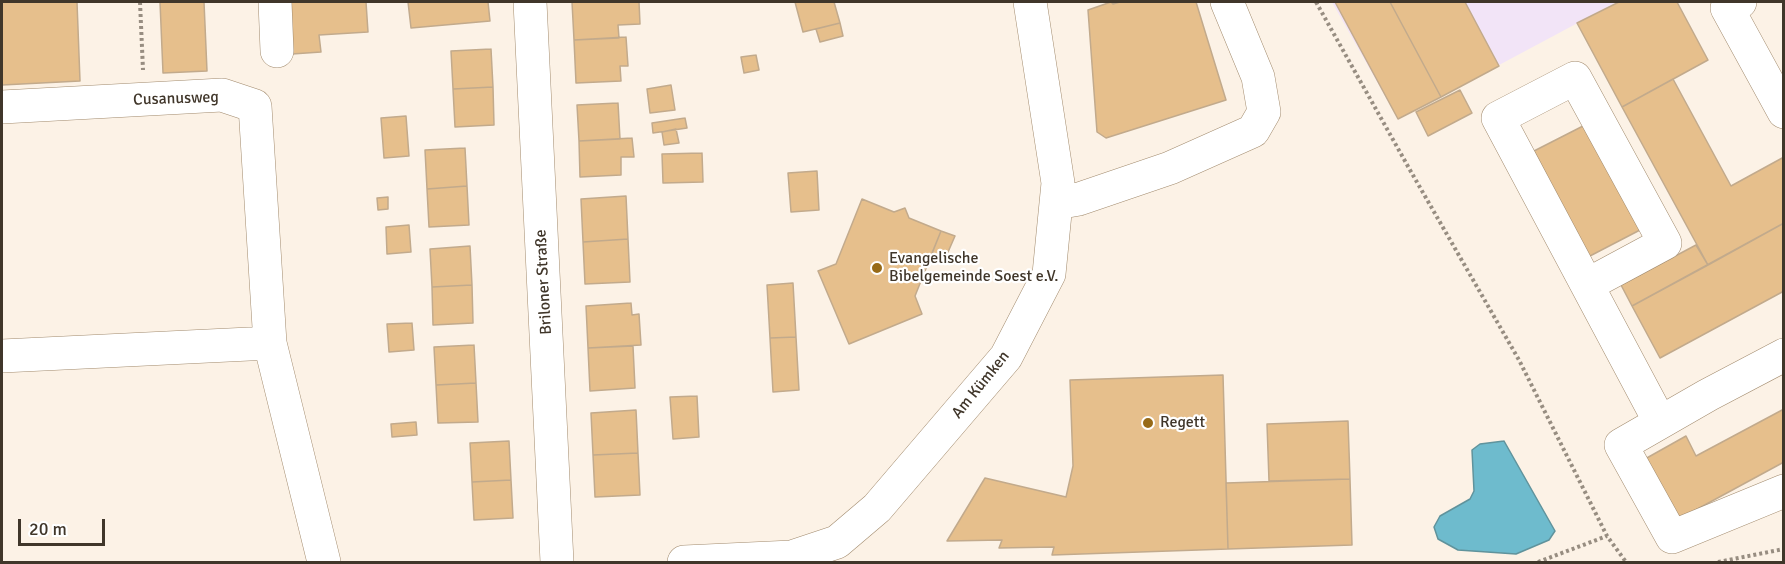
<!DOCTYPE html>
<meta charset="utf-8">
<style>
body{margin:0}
#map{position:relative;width:1785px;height:564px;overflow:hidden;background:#fcf2e6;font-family:Signika,sans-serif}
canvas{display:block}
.frame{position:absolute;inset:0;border:3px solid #40362a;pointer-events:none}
.scale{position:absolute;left:18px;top:519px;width:87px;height:27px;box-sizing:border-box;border:3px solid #40362a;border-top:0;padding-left:8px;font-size:18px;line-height:21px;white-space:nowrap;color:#40362a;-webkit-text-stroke:4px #fff;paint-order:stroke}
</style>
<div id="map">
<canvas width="1785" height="564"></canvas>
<div class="frame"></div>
<div class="scale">20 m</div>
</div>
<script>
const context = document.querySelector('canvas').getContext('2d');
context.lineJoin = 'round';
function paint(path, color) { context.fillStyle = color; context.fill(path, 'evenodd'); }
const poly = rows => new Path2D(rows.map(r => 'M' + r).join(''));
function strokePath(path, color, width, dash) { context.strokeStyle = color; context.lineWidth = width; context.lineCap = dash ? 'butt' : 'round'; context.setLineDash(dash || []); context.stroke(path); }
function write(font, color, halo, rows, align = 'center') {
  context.font = font + ' Signika,sans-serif'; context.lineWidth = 4.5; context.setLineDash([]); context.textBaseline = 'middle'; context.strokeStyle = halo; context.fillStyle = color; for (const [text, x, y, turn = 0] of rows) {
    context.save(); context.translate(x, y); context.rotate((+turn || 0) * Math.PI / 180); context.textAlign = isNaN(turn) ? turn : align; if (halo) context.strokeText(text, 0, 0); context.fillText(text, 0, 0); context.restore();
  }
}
const industrial = poly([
 [1332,2,1617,2,1398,119]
]);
const water = poly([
 [1504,441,1555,531,1549,540,1516,554,1458,550,1438,539,1434,527,1440,516,1470,499,1474,491,1472,450,1480,444,1504,441]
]);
const building = poly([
 [2,2,77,2,80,81,2,85,2,2],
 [160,2,204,2,207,71,163,73,160,2],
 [288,2,366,2,368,32,319,35,321,52,292,54,288,2],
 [408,2,488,2,490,21,411,28,408,2],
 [572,2,639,2,640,24,618,25,619,38,574,40,572,2],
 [795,2,834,2,840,23,803,32,795,2],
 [1111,2,1113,4,1120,2,1196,2,1226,100,1106,138,1097,132,1088,10,1111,2],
 [1335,2,1390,2,1441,97,1398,119,1335,2],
 [1390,2,1465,2,1499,66,1441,97,1390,2],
 [1619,2,1677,2,1708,60,1622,107,1577,23,1619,2],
 [840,23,843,36,820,42,816,29,840,23],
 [626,37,628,66,620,66,621,81,576,83,574,40,626,37],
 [491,49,493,87,453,89,451,51,491,49],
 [756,55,759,70,744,73,741,57,756,55],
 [1673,79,1731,186,1784,157,1784,223,1708,265,1622,107,1673,79],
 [671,85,675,110,650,113,647,89,671,85],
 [493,87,494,125,455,127,453,89,493,87],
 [1460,90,1472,113,1428,136,1416,112,1460,90],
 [618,103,620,139,579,141,577,105,618,103],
 [406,116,409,156,384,158,381,118,406,116],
 [685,118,687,128,653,133,652,123,685,118],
 [1585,125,1640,230,1588,257,1534,151,1585,125],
 [676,129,679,143,664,145,662,132,676,129],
 [632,138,634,157,621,157,621,175,580,177,579,141,632,138],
 [465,148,467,186,427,189,425,150,465,148],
 [702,153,703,182,663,183,662,154,702,153],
 [817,171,819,210,791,212,788,173,817,171],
 [467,186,469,225,429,227,427,189,467,186],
 [626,196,628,239,583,242,581,199,626,196],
 [388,197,388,209,378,210,377,198,388,197],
 [862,199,894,212,905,208,909,218,941,231,915,296,922,314,849,344,818,271,836,264,862,199],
 [1784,223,1784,291,1660,358,1632,306,1784,223],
 [409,225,411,252,387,254,386,227,409,225],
 [941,231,955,236,945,259,932,253,941,231],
 [628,239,630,282,585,284,583,242,628,239],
 [1696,245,1708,265,1632,306,1621,285,1696,245],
 [470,246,472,285,432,287,430,249,470,246],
 [793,283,796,337,770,338,767,285,793,283],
 [472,285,473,323,433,325,432,287,472,285],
 [631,303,632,315,639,314,641,345,588,348,586,306,631,303],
 [412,323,414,350,389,352,387,324,412,323],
 [796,337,799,390,773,392,770,338,796,337],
 [474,345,476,383,436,385,434,347,474,345],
 [633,346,635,388,590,391,588,348,633,346],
 [1223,375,1228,549,1052,555,1054,547,999,548,1002,540,947,541,985,478,1066,497,1073,466,1070,380,1223,375],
 [476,383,478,422,438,423,436,385,476,383],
 [697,396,699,437,673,439,670,397,697,396],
 [1784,409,1784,462,1677,520,1645,459,1686,436,1696,456,1784,409],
 [636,410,638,453,593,455,591,413,636,410],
 [1348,421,1350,479,1269,481,1267,424,1348,421],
 [416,422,417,435,392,437,391,424,416,422],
 [509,441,511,480,472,482,470,443,509,441],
 [638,453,640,495,595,497,593,455,638,453],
 [1350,479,1352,545,1228,549,1226,483,1350,479],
 [511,480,513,518,474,520,472,482,511,480]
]);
const path = poly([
 [140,2,143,70],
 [1316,2,1410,170,1519,360,1607,536,1626,562],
 [1538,562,1607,536],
 [1718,562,1784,549]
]);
const minor = poly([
 [275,2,277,51],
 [530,2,557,562],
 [1740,2,1727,8,1784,112],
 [2,107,222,95,255,106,270,343,324,562],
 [1056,203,1079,199,1170,168,1253,131,1264,112,1258,77,1227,2],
 [1587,285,1665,243,1575,78,1498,118,1660,422],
 [1784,355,1708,395,1621,445,1672,537,1784,491],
 [2,356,270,343],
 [684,562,792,557,837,542,877,508,1006,357,1049,274,1058,183,1030,2]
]);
const markers = [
 [877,268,6,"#976a18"],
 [1148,423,6,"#976a18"]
];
const streetNames = [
 ["Cusanusweg",176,99,-2],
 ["Briloner Straße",544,282,-93],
 ["Am Kümken",981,385,-51]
];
const poiNames = [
 ["Evangelische",889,259],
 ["Bibelgemeinde Soest e.V.",889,277],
 ["Regett",1160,423]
];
paint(industrial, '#f2e4f7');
paint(water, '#6ebbcd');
strokePath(water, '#60939c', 1.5);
paint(building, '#e6bf8c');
strokePath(building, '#c2aa8c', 1.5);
strokePath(minor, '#a28b6e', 34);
strokePath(path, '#978d81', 4, [3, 3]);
strokePath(minor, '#fff', 33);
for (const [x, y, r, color] of markers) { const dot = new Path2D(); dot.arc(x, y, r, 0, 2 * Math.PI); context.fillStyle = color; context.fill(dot); strokePath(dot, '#fff', 2); }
write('16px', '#40362a', '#fff', streetNames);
write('16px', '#40362a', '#fff', poiNames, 'left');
</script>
